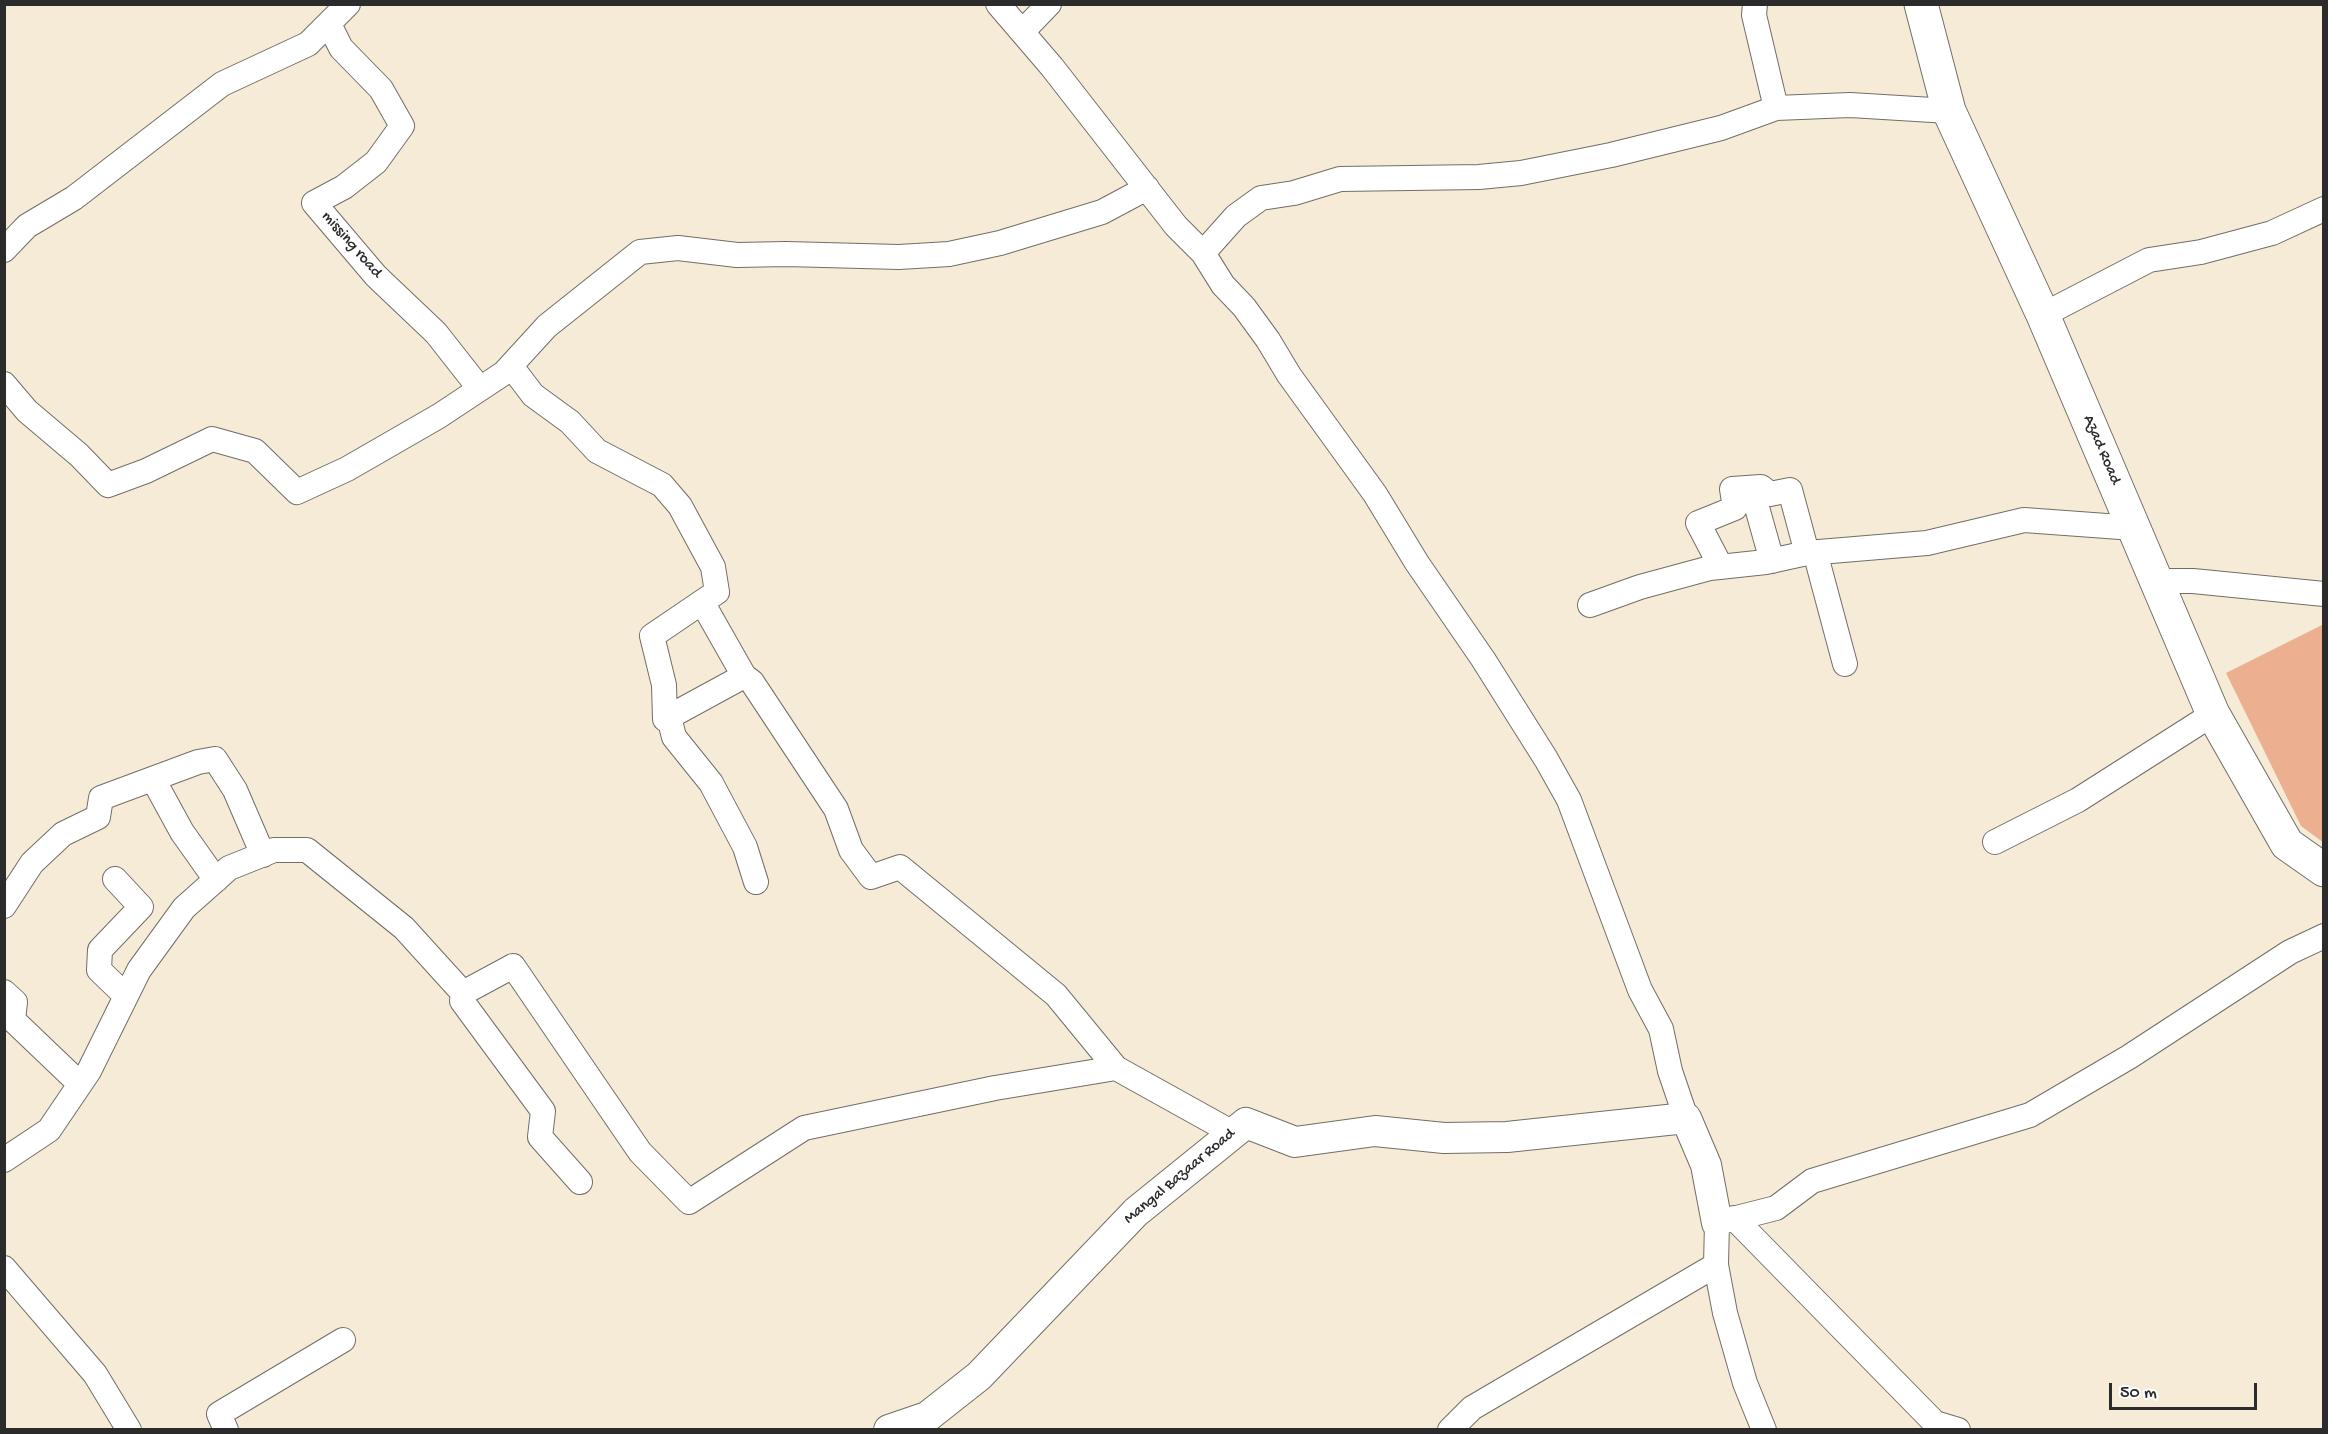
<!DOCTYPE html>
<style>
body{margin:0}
#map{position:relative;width:2328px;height:1434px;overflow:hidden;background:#f6ebd7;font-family:"Gochi Hand",sans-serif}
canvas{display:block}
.frame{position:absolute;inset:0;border:6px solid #2b2b2b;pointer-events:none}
.scale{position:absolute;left:2109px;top:1383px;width:148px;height:27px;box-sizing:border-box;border:3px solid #2b2b2b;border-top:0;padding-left:8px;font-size:18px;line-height:21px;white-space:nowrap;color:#2b2b2b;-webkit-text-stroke:4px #fff;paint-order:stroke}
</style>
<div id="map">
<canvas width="2328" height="1434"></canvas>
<div class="frame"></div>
<div class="scale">50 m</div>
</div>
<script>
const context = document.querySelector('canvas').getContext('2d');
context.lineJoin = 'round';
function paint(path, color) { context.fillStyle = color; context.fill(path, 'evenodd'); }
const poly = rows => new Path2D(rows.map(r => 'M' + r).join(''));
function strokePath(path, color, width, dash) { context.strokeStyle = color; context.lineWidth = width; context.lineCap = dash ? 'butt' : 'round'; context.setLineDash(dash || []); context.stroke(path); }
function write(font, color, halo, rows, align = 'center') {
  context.font = font + ' "Gochi Hand",sans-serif'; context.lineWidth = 6; context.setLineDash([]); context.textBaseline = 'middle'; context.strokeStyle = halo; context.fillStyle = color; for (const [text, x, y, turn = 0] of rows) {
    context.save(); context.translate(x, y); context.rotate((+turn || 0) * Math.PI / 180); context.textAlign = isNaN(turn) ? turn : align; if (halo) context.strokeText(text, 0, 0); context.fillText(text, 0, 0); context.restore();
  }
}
const building = poly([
 [2324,624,2324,843,2301,826,2226,673]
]);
const minor = poly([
 [998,4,1022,32,1049,4],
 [1755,4,1754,15,1776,108],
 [329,24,341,48,381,89,402,126,376,162,344,187,314,203,376,276,436,333,480,389],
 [1022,32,1052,67,1176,226,1203,253,1236,216,1261,198,1294,193,1340,179,1479,177,1521,173,1611,155,1721,128,1776,108,1850,105,1949,111],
 [4,250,27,226,74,198,222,84,308,44,348,4],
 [1203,253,1223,285,1244,307,1268,340,1289,375,1375,494,1417,563,1483,659,1546,759,1569,800,1640,990,1661,1029,1670,1071,1686,1118],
 [2043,315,2149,260,2201,252,2272,233,2324,209],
 [511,366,533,395,570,422,597,451,662,485,680,506,713,567,717,592,702,602,652,636,664,685,665,719,744,676,702,602],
 [4,384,27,411,79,455,108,485,146,471,212,439,255,451,297,492,347,469,439,416,504,373,547,326,640,252,678,248,737,255,786,254,899,257,949,254,1000,243,1102,212,1147,188],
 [1761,487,1756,504,1772,561],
 [1815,552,1845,664],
 [1721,567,1698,523,1735,508,1732,489,1761,487,1770,494,1790,490,1807,553],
 [2158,581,2193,581,2324,594],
 [1590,605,1640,587,1710,568,1766,562,1807,553,1927,543,2024,520,2134,528],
 [744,676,752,682,836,809,851,850,871,877,900,867,1056,995,1116,1068],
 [669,717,674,737,711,783,745,847,756,882],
 [153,779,182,832,216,880],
 [1995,842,2078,800,2213,714],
 [115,879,141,907,100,950,99,970,126,996],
 [4,906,32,863,63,834,98,817,101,798,198,762,215,759,235,790,263,855],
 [4,992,15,1002,13,1020,80,1084],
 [463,993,462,1001,543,1111,540,1137,580,1182],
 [4,1160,49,1130,89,1071,139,970,184,908,229,868,274,850,307,850,404,928,463,993,513,966,640,1152,689,1202,804,1128,995,1088,1116,1068,1233,1133],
 [1734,1218,1935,1423,1958,1430],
 [4,1268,95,1374,129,1430],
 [226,1430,219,1414,343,1340],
 [1450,1430,1472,1408,1716,1265],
 [1764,1430,1745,1383,1725,1313,1716,1265,1717,1223,1776,1208,1812,1181,2030,1115,2129,1057,2290,952,2324,936]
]);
const tertiary = poly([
 [889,1430,927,1417,979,1376,1136,1212,1246,1123,1295,1142,1375,1131,1444,1138,1507,1137,1686,1118,1706,1165,1717,1223]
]);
const secondary = poly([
 [1921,4,1949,111,2043,315,2213,714,2287,844,2324,870]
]);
const streetNames = [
 ["missing road",351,245,49],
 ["Azad Road",2101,450,67],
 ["Mangal Bazaar Road",1180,1177,-40]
];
paint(building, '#ecb091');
strokePath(minor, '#726e67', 26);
strokePath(tertiary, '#726e67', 32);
strokePath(secondary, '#726e67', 35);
strokePath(minor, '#fff', 24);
strokePath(tertiary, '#fff', 30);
strokePath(secondary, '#fff', 33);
write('16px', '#2b2b2b', '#fff', streetNames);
</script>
